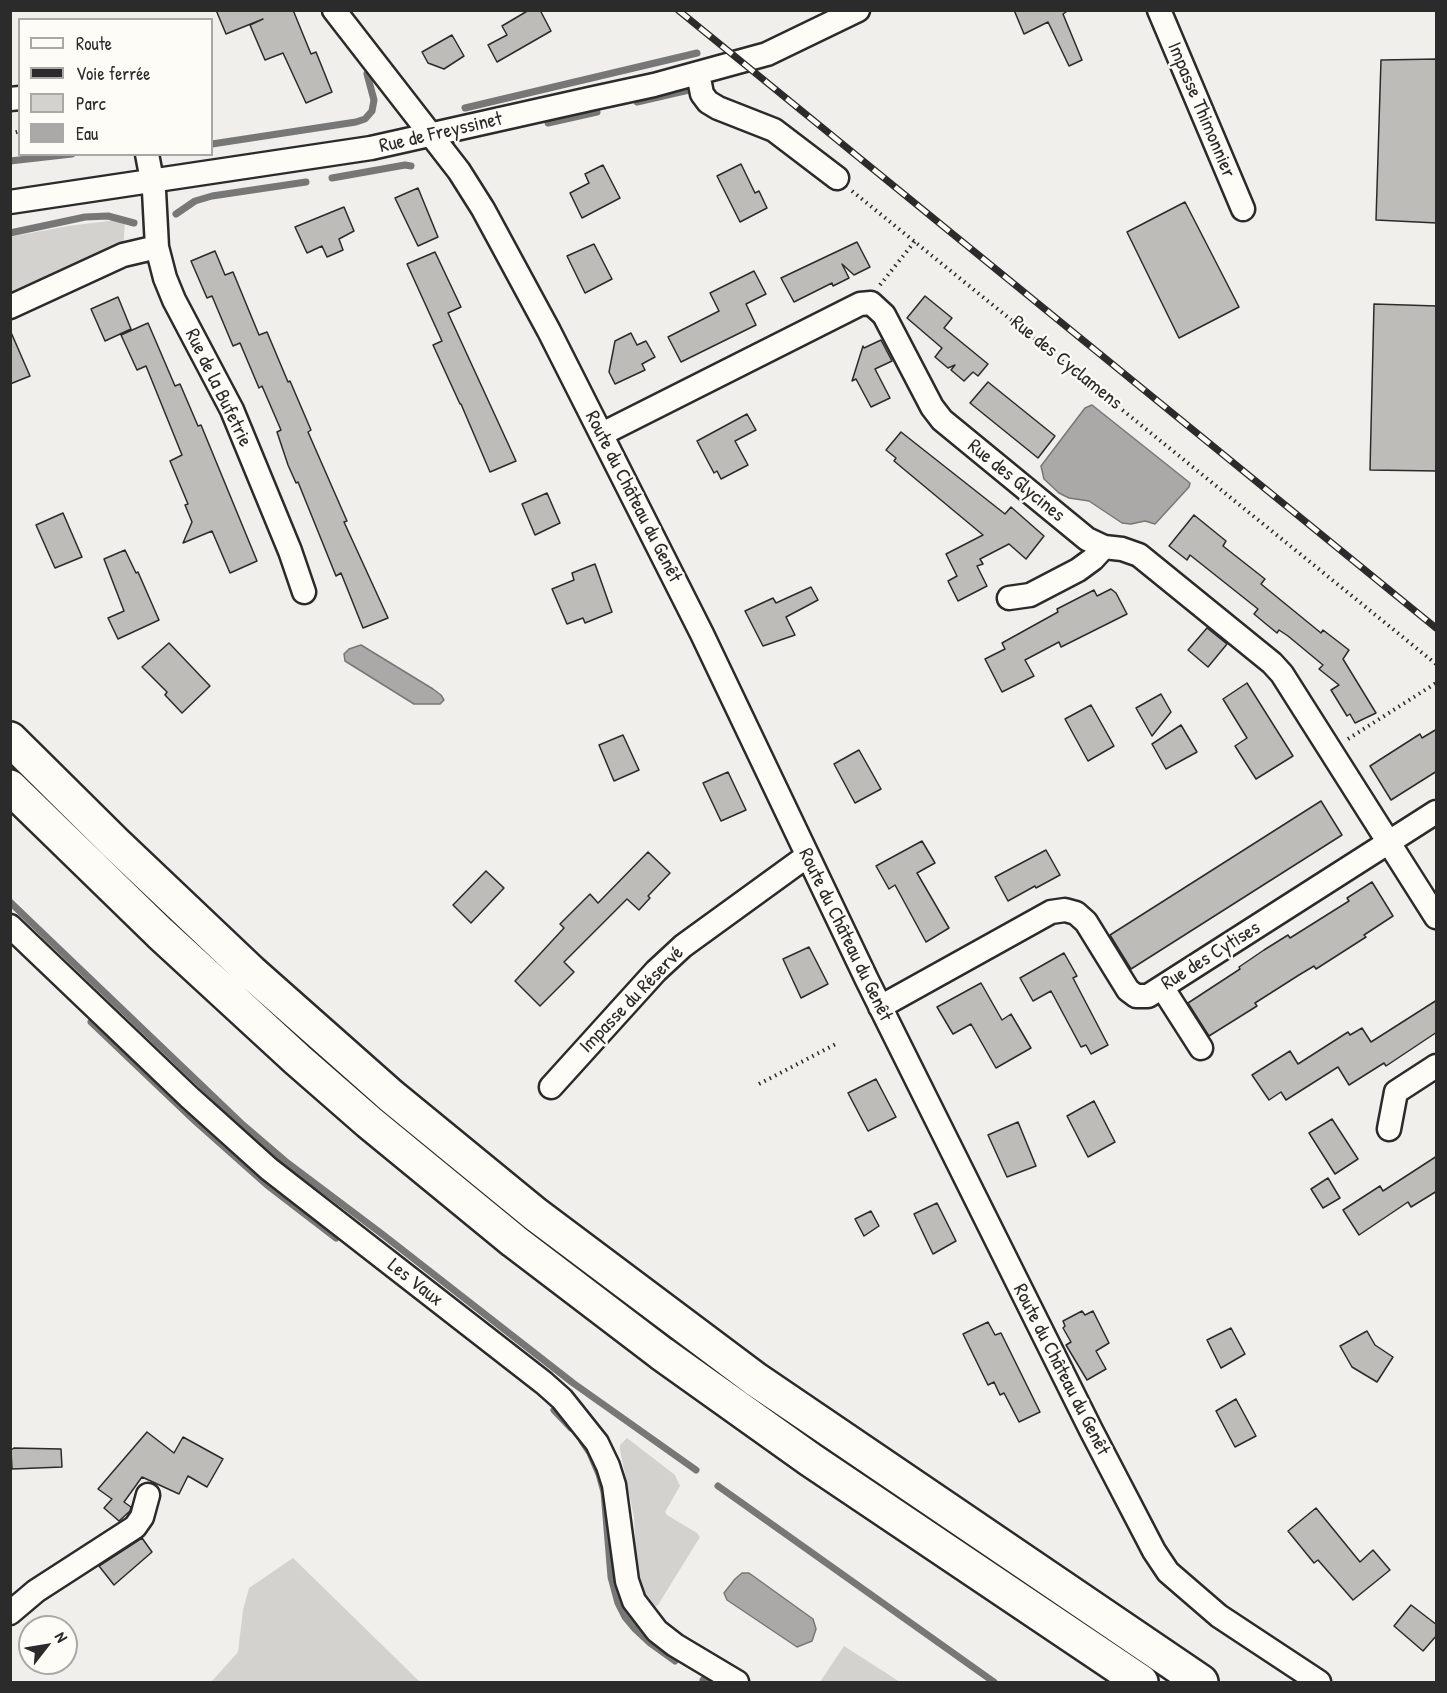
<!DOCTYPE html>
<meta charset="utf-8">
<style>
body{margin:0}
#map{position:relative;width:1447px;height:1693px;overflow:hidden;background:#f0efeb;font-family:"Patrick Hand",sans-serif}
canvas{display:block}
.frame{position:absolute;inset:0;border:12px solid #2b2b2b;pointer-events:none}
.legend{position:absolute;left:18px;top:18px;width:195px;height:138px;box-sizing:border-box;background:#fdfcf7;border:2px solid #a9a8a5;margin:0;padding:8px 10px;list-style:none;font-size:18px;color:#2b2b2b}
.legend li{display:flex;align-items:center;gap:12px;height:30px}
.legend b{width:30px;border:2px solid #a9a8a5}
.north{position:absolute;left:18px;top:1615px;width:60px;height:60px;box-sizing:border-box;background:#fdfcf7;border:2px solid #a9a8a5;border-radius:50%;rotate:59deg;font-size:16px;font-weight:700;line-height:24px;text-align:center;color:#2b2b2b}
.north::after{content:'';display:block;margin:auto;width:21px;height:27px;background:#2b2b2b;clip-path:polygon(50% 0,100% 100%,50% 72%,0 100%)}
</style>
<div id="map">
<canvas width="1447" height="1693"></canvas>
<div class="frame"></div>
<ul class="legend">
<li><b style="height:8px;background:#fdfcf7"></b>Route</li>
<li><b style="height:8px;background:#2b2b2b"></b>Voie ferrée</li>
<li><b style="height:16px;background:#d3d2cf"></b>Parc</li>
<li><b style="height:16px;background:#aaa9a7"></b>Eau</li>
</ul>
<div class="north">N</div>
</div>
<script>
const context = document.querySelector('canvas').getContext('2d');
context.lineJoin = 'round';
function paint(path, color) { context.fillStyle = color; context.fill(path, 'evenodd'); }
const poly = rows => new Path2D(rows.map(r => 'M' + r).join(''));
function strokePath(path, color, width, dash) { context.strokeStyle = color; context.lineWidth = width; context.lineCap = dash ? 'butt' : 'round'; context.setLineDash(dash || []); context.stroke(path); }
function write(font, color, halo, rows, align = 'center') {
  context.font = font + ' "Patrick Hand",sans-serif'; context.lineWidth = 4.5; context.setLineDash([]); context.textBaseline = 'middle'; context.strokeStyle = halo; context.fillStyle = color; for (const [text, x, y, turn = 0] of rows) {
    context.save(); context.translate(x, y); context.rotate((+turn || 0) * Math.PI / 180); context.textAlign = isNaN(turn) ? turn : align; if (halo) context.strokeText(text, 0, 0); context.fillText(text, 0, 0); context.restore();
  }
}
const green = poly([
 [125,219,123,255,11,307,10,237,68,226],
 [627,1438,675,1475,680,1486,665,1512,667,1515,697,1533,700,1537,658,1605,655,1607,648,1600,640,1583,636,1565,634,1517,620,1450,620,1445],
 [293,1558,420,1682,209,1682,213,1680,238,1652,243,1610,249,1588],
 [844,1646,900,1682,820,1682]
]);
const water = poly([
 [1092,405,1190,483,1189,487,1155,524,1145,521,1131,524,1122,523,1089,501,1069,498,1059,493,1044,479,1041,466,1085,408,1092,405],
 [361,645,433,689,441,695,444,700,440,704,414,704,345,661,344,654,349,649,361,645],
 [742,1573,749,1573,813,1619,816,1629,812,1641,797,1647,727,1600,724,1593,735,1579,742,1573]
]);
const stream = poly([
 [637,102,689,90],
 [465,108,697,53],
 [548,123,597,112],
 [212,144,356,122,365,119,372,111,374,100,367,74],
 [10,161,72,154],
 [332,178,405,165,411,166],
 [176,214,195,201,212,196,306,182],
 [10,233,85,217,108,216,134,223],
 [10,902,243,1125,285,1161,382,1234,573,1383,696,1470],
 [91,1022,195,1121,267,1185,336,1238],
 [554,1410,571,1428],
 [582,1441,590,1453,599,1474,604,1492,611,1577,618,1603,625,1617,635,1629,650,1643,675,1661],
 [718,1486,994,1682],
 [703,1680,708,1682]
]);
const building = poly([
 [216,10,293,10,311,54,316,52,332,92,306,103,283,53,265,60,250,25,263,19,226,34,216,10],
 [529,10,540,10,551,31,497,62,488,45,507,35,502,26,529,10],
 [1014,10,1069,10,1063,14,1082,60,1069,66,1048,22,1024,34,1014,10],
 [452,35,464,56,444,69,428,63,422,52,452,35],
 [1437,59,1437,223,1376,220,1381,60,1437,59],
 [741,164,755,193,759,191,767,208,740,222,717,176,741,164],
 [603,165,620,198,582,218,570,193,589,183,585,174,603,165],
 [418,188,438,237,418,246,395,198,418,188],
 [1185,202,1239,307,1179,338,1127,232,1185,202],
 [344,207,354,231,339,239,343,250,327,257,322,246,307,253,295,227,344,207],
 [857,242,870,267,854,275,842,264,849,278,833,286,832,283,794,302,781,278,857,242],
 [594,244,612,279,585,293,567,256,594,244],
 [215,251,225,275,233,272,259,335,267,332,288,382,290,381,311,430,308,432,347,521,344,522,388,618,363,628,341,573,336,576,298,482,296,483,288,465,277,432,281,430,262,386,259,388,240,343,233,346,212,296,207,298,191,261,215,251],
 [435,252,461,307,448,313,516,461,490,472,461,404,460,404,433,345,442,341,407,264,435,252],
 [754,271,766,294,746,304,756,325,681,362,668,337,719,311,710,293,754,271],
 [925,296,952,318,944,328,988,364,978,376,973,372,964,381,951,370,955,365,948,368,935,357,942,348,907,318,925,296],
 [118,297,131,329,105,341,91,309,118,297],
 [1374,304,1437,306,1437,471,1370,470,1374,304],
 [148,323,175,386,180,384,198,426,201,425,257,561,230,573,212,531,183,543,192,522,185,505,188,504,170,461,182,455,146,366,137,370,121,335,148,323],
 [10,330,30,376,10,384,10,330],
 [631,333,637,345,646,341,655,357,642,364,645,370,615,384,609,372,615,341,631,333],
 [881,340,892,361,875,369,890,398,871,407,856,379,852,381,863,346,864,348,881,340],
 [988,382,1055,436,1038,458,970,403,988,382],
 [747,414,756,430,735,441,748,465,721,479,717,471,714,473,697,441,747,414],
 [901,432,1005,514,1011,507,1044,536,1026,559,1009,544,980,559,983,564,977,566,987,586,958,601,948,581,957,576,946,554,983,535,894,461,896,458,886,450,901,432],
 [547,493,560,523,535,535,522,504,547,493],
 [63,513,82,557,55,568,36,525,63,513],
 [1194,515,1226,541,1223,546,1265,579,1261,584,1321,633,1323,630,1349,650,1343,659,1376,713,1355,723,1350,714,1347,716,1331,690,1339,685,1319,669,1323,665,1288,636,1279,630,1277,633,1266,624,1254,614,1258,609,1190,555,1187,560,1169,546,1194,515],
 [125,550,136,573,138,572,159,620,118,639,108,618,124,611,104,559,125,550],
 [595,564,612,612,585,623,583,618,567,624,552,589,574,580,572,573,595,564],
 [811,587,818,600,786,617,795,635,763,646,745,611,773,598,776,603,811,587],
 [1111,589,1116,593,1127,614,1061,647,1059,642,1025,660,1034,676,1002,692,985,659,1005,649,1002,643,1058,612,1057,609,1094,590,1097,596,1111,589],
 [1207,628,1227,644,1208,667,1188,650,1207,628],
 [169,643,210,686,182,713,165,695,167,692,142,667,169,643],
 [1247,683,1293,756,1256,779,1235,746,1247,738,1223,699,1247,683],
 [1161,694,1171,712,1152,736,1136,708,1161,694],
 [1091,705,1114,746,1088,761,1065,719,1091,705],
 [1181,725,1197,752,1166,769,1152,744,1181,725],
 [1437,729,1437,771,1391,800,1370,766,1420,734,1422,738,1437,729],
 [623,735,639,770,614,781,599,745,623,735],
 [859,750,881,789,855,803,834,764,859,750],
 [728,772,746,810,721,821,703,783,728,772],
 [1321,801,1342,835,1131,969,1110,935,1321,801],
 [922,841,935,863,917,873,949,928,926,942,895,885,889,889,876,866,922,841],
 [1046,850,1060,875,1036,888,1035,886,1008,901,995,877,1046,850],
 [648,852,670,873,648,896,650,898,639,910,627,899,564,962,574,972,540,1006,515,981,564,928,560,924,590,894,598,903,648,852],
 [486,871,504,888,471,923,453,905,486,871],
 [1372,882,1393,916,1364,935,1366,937,1316,969,1314,966,1299,975,1255,1003,1257,1006,1209,1036,1188,1003,1240,969,1239,967,1264,950,1288,935,1290,938,1349,901,1347,898,1372,882],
 [809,947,828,984,801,998,783,959,809,947],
 [1064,953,1077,976,1073,978,1108,1045,1091,1054,1086,1045,1081,1047,1051,991,1033,1001,1020,978,1064,953],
 [981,983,1002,1020,1011,1014,1031,1048,996,1068,971,1024,953,1034,937,1007,981,983],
 [1437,1000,1437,1032,1386,1066,1384,1063,1349,1085,1338,1067,1286,1100,1281,1092,1269,1100,1252,1075,1290,1051,1298,1064,1348,1032,1350,1035,1362,1028,1371,1042,1437,1000],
 [876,1079,896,1117,868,1131,848,1093,876,1079],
 [1094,1101,1115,1142,1088,1157,1067,1116,1094,1101],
 [1332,1119,1358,1159,1335,1174,1309,1133,1332,1119],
 [1018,1122,1036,1166,1007,1177,988,1135,1018,1122],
 [1437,1156,1437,1191,1411,1207,1408,1202,1359,1235,1343,1210,1380,1186,1383,1191,1437,1156],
 [1328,1178,1340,1198,1323,1208,1311,1189,1328,1178],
 [937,1203,956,1241,933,1254,914,1214,937,1203],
 [871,1211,879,1226,864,1236,855,1219,871,1211],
 [1082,1311,1085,1315,1093,1311,1109,1343,1096,1351,1106,1369,1087,1380,1066,1345,1071,1342,1063,1328,1065,1326,1063,1321,1082,1311],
 [988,1322,995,1335,1001,1333,1040,1412,1019,1422,1004,1393,1000,1395,994,1382,988,1385,963,1334,988,1322],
 [1231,1328,1245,1354,1221,1368,1207,1340,1231,1328],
 [1367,1331,1375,1345,1393,1357,1377,1382,1352,1367,1340,1346,1367,1331],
 [1236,1399,1256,1436,1235,1447,1216,1411,1236,1399],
 [147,1432,174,1453,183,1437,223,1459,207,1487,188,1476,179,1494,142,1477,124,1502,131,1507,130,1511,119,1521,104,1508,112,1499,98,1489,147,1432],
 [14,1448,61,1449,62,1467,12,1469,11,1450,14,1448],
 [1316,1508,1360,1562,1373,1550,1390,1570,1353,1600,1318,1560,1314,1563,1288,1531,1316,1508],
 [142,1538,152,1552,114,1585,99,1566,142,1538],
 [1411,1605,1437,1625,1437,1635,1423,1651,1394,1626,1411,1605]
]);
const path = poly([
 [10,134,20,131],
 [852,191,1436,664],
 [880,285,915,241],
 [1348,739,1436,683],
 [759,1084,836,1044]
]);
const minor = poly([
 [334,10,459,171,483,209,549,331,702,634,867,980,1091,1430,1154,1551,1168,1572,1219,1616,1319,1682],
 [1159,10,1243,209],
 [698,73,702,94,708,102,718,108,774,130,837,178],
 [10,99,20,98],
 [147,154,154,191,157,247,165,278,174,300,232,410,290,551,304,592],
 [10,202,371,148,594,98,654,85,767,54,858,10],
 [10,307,123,255,157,247],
 [602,434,860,304,871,303,884,315,932,407,942,420,1087,539,1104,547,1122,549,1139,555,1272,663,1282,674,1436,917],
 [1009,598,1030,595,1078,570,1093,559,1104,547],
 [10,926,189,1097,269,1169,544,1383,562,1399,597,1443,608,1466,614,1485,627,1581,634,1601,657,1631,675,1645,737,1682],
 [1162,987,1201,1048],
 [880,1007,1051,912,1065,910,1076,913,1086,922,1128,990,1136,996,1148,996,1436,812],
 [551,1087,656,971,683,946,807,856],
 [1389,1129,1396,1092,1436,1066],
 [10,1613,36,1591,135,1527,142,1517,148,1495]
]);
const trunk = poly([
 [10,739,115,843,251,972,391,1096,535,1214,755,1379,1201,1682],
 [10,787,160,933,298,1060,369,1122,514,1241,661,1353,811,1460,1141,1682]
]);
const rail = poly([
 [678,10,1436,628]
]);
const streetNames = [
 ["Impasse Thimonnier",1201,110,67],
 ["Rue de Freyssinet",441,133,-13],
 ["Rue des Cyclamens",1066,363,39],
 ["Rue de la Bufetrie",218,388,64],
 ["Rue des Glycines",1016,481,39],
 ["Route du Château du Genêt",633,497,63],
 ["Route du Château du Genêt",845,935,64],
 ["Rue des Cytises",1211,956,-32],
 ["Impasse du Réservé",632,1000,-46],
 ["Les Vaux",415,1283,38],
 ["Route du Château du Genêt",1061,1370,63]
];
paint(green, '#d3d2cf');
paint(water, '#aaa9a7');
strokePath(water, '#777775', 1.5);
strokePath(stream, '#777775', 7);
paint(building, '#bdbcb8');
strokePath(building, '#2b2b2b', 1.5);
strokePath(minor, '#2b2b2b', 27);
strokePath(trunk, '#2b2b2b', 38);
strokePath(path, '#2b2b2b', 4, [1.5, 4.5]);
strokePath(minor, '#fdfcf7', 22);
strokePath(trunk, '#fdfcf7', 33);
strokePath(rail, '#2b2b2b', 7);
strokePath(rail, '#fdfcf7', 4.5, [14]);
write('20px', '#2b2b2b', '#fdfcf7', streetNames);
</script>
